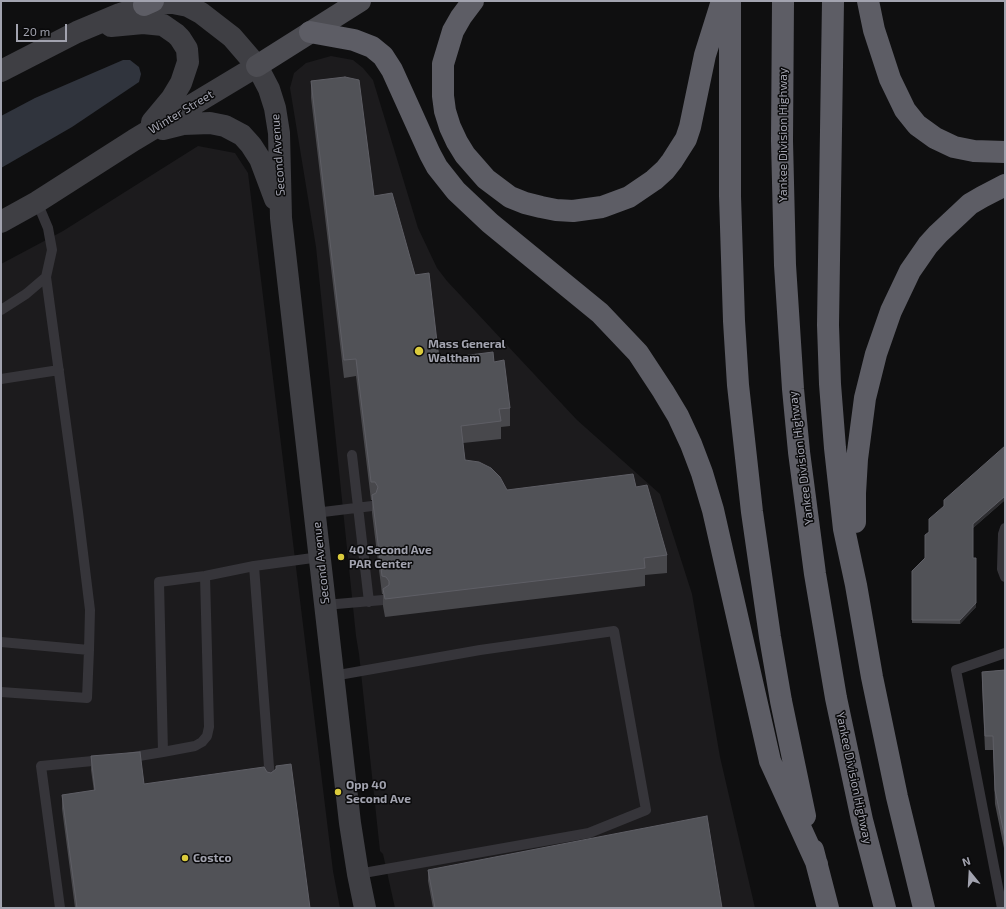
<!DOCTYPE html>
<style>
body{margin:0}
#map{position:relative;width:1006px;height:909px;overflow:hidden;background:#0f0f10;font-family:"Exo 2",sans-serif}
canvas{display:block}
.frame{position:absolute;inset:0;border:2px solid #a2a3af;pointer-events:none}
.north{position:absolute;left:950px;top:853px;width:40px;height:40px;-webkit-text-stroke:3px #0a0a0b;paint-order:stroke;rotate:342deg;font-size:11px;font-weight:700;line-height:16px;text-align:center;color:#a2a3af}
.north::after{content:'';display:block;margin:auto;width:14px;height:18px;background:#a2a3af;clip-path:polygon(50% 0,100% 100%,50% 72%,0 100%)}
.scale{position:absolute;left:16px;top:24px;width:51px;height:18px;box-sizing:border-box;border:2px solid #a2a3af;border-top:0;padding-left:5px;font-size:12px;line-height:14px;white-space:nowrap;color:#a2a3af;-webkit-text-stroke:3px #0a0a0b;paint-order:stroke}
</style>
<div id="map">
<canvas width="1006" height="909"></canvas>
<div class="frame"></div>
<div class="north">N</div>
<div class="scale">20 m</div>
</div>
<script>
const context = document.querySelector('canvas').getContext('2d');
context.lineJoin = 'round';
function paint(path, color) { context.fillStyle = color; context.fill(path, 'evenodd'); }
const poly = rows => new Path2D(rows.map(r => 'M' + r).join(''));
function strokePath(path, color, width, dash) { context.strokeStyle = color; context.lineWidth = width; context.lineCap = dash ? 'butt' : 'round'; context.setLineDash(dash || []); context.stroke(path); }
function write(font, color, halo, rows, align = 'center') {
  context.font = font + ' "Exo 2",sans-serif'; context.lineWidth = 3; context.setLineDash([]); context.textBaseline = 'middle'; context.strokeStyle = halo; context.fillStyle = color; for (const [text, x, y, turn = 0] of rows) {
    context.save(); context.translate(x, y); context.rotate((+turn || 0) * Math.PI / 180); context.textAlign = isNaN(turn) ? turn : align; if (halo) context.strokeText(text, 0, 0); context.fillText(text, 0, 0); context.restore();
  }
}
const built = poly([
 [331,56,353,60,363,68,373,80,418,228,437,268,447,281,577,420,660,494,692,594,720,757,755,908,395,908,383,854,380,851,359,654,356,636,316,247,290,88,294,73,306,63],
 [198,146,235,153,248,173,333,871,340,908,1,908,1,264,63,231]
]);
const water = poly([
 [123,60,130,60,139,67,141,74,139,82,72,127,1,168,1,116,35,98]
]);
const lane = poly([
 [1,310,26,294,46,277,52,250,48,228,37,202],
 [1,379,59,370],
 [352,455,369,602],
 [315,513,372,506],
 [1005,528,1003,534,1002,569,1005,577],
 [254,566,270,780],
 [205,576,209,727,207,736,202,742,195,746,163,752,159,582,205,576,254,566,320,557],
 [325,605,383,600],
 [1,642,89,650,90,610,78,512,46,277],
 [333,676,480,650,614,631,646,810,589,833,358,874],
 [1,692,87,698,89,650],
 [127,758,163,752],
 [60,908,41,766,103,760],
 [1002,908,956,670,1005,653]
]);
const secondary = poly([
 [111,26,143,23,163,25,176,34,180,38,187,49,188,62,181,83,172,98,152,122],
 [1,71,77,32,120,14,156,3,173,3,188,6,201,13,232,37,257,66,269,89,275,108,279,133,281,218,350,823,358,874,365,908],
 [163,129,183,124,210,123,225,126,242,135,251,145,260,159,275,199],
 [1,222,37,202,134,140,257,66]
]);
const primary = poly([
 [257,66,360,1]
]);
const highway = poly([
 [473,1,461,17,453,31,443,64,443,96,445,111,450,127,457,142,465,155,486,179,510,197,525,203,541,207,556,210,573,211,602,207,629,197,654,180,665,170,672,161,686,139,690,127,705,55,722,1],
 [730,1,730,196,734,321,738,385,752,512,770,637,781,701,805,816],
 [783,1,782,141,785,265,793,389,799,452,815,574,836,698,862,820,885,908],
 [833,1,828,325,830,384,835,448,844,529,856,585,872,677,897,797,924,908],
 [868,1,874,30,890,79,905,110,917,125,935,138,954,147,974,151,1005,152],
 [144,5,153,1],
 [310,32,354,40,372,47,383,56,392,70,430,154,437,167,456,191,490,223,600,313,638,353,663,391,678,416,691,444,702,473,713,510,770,761,817,864],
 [855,522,855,493,857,459,865,398,876,354,891,311,910,271,928,245,938,234,970,204,982,197,1005,185],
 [813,850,828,908]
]);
const wall = poly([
 [311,81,374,196,439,359,494,362,510,408,510,426,501,427,501,439,463,443,465,460,507,490,636,487,667,555,667,573,645,575,645,586,385,617,383,606,383,594,382,594,372,513,372,500,371,500,356,376,344,378,311,98],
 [1005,446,1005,500,973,528,973,558,976,607,960,624,912,623,912,571,925,559,929,532],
 [1005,670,1005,853,995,804,993,750,985,750,982,686,982,672],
 [91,756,144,784,310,908,75,908,62,809,62,795,94,791,91,770],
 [428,870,722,908,433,908,428,881]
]);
const shadedWall = poly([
 [1005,496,1005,500,973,528,973,524],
 [976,603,976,607,960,624,960,620]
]);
const building = poly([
 [345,77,359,80,374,196,392,193,415,275,429,273,439,359,493,352,494,362,504,360,510,408,499,409,501,421,461,426,465,460,479,462,491,468,500,477,507,490,633,474,636,487,647,485,667,555,644,558,645,568,385,599,383,589,389,585,389,581,386,577,382,576,372,495,376,493,378,487,375,482,371,482,356,359,344,360,311,81,345,77],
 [1005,446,1005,496,973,524,973,558,976,558,976,603,960,620,912,620,912,571,925,558,925,535,929,532,929,519,944,506,944,500,1005,446],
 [1005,670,1005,839,995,790,993,736,985,736,982,672,1005,670],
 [140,752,144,784,264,767,267,772,271,773,276,769,276,766,291,764,310,908,77,908,62,795,95,790,91,756,140,752],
 [707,816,722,908,435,908,428,870,707,816]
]);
const markers = [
 [419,351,5,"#dbcb3c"],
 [341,557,4,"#dbcb3c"],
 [338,792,4,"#dbcb3c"],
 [185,858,4,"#dbcb3c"]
];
const streetNames = [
 ["Winter Street",181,112,-31],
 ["Yankee Division Highway",783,135,-90],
 ["Second Avenue",278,155,-94],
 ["Yankee Division Highway",801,458,-97],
 ["Second Avenue",321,563,-96],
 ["Yankee Division Highway",854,778,78]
];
const poiNames = [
 ["Mass General",428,344],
 ["Waltham",428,358],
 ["40 Second Ave",349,550],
 ["PAR Center",349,564],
 ["Opp 40",346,785],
 ["Second Ave",346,799],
 ["Costco",193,858]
];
paint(built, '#1c1b1d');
paint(water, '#30343d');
strokePath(lane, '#36353a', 10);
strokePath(secondary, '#3f3f44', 22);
strokePath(primary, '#4d4d53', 22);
strokePath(highway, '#5d5d65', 22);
paint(wall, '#48484c');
paint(shadedWall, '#2d2d30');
paint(building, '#515257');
strokePath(building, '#5e5e65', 1);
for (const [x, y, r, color] of markers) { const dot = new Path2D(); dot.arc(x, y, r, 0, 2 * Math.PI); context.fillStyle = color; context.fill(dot); strokePath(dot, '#0a0a0b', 1.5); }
write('12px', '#a2a3af', '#0a0a0b', streetNames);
write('bold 12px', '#a2a3af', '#0a0a0b', poiNames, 'left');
</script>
